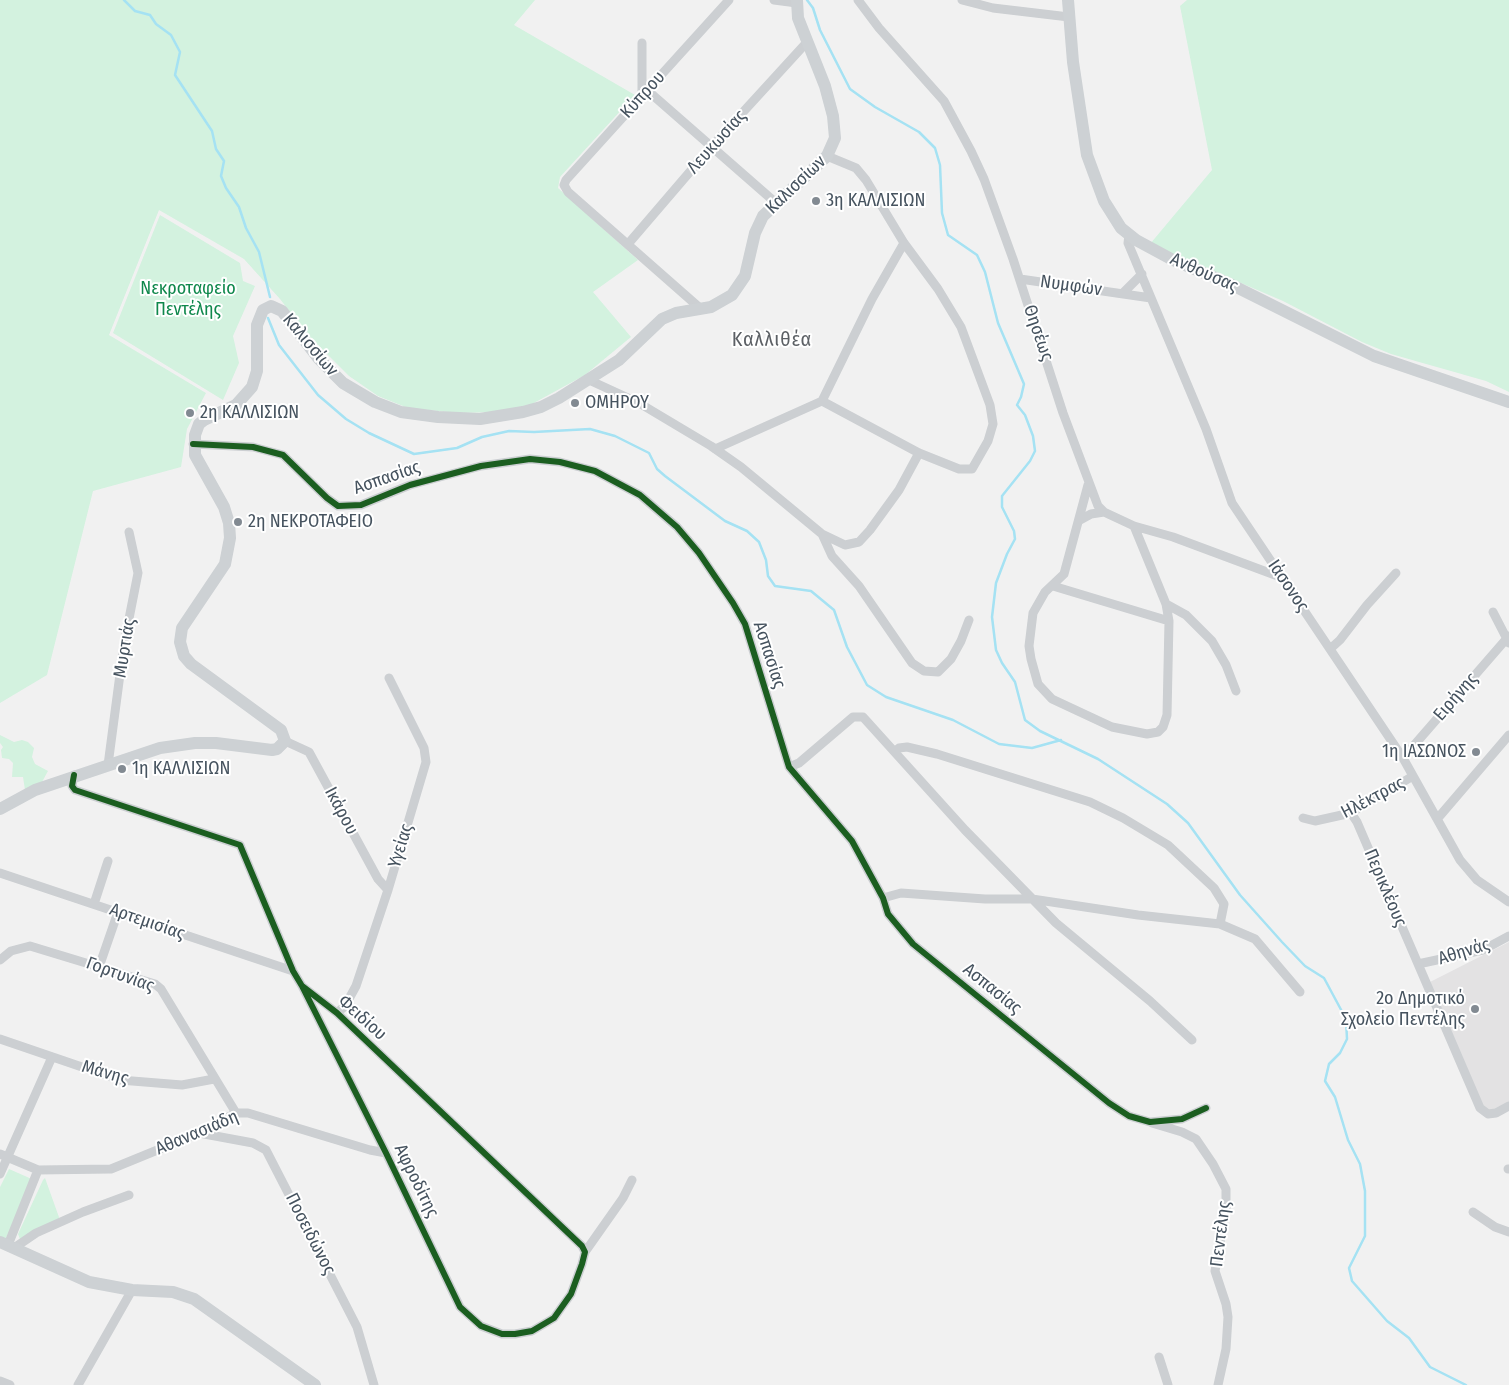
<!DOCTYPE html>
<meta charset="utf-8">
<style>
body{margin:0}
canvas{display:block;background:#f1f1f1}
</style>
<canvas width="1509" height="1385"></canvas>
<script>
const context = document.querySelector('canvas').getContext('2d');
context.lineJoin = 'round';
function paint(path, color) { context.fillStyle = color; context.fill(path, 'evenodd'); }
const poly = rows => new Path2D(rows.map(r => 'M' + r).join(''));
function strokePath(path, color, width, dash) { context.strokeStyle = color; context.lineWidth = width; context.lineCap = dash ? 'butt' : 'round'; context.setLineDash(dash || []); context.stroke(path); }
function write(font, color, halo, rows, align = 'center') {
  context.font = font + ' "Fira Sans Condensed",sans-serif'; context.lineWidth = 4; context.setLineDash([]); context.textBaseline = 'middle'; context.strokeStyle = halo; context.fillStyle = color; for (const [text, x, y, turn = 0] of rows) {
    context.save(); context.translate(x, y); context.rotate((+turn || 0) * Math.PI / 180); context.textAlign = isNaN(turn) ? turn : align; if (halo) context.strokeText(text, 0, 0); context.fillText(text, 0, 0); context.restore();
  }
}
const education = poly([
 [1509,942,1509,1102,1484,1114,1430,982]
]);
const green = poly([
 [0,0,535,0,514,25,635,95,560,177,558,188,638,260,593,292,631,337,585,375,532,404,498,412,458,413,408,408,378,396,349,376,308,335,280,299,244,259,159,210,109,335,206,393,187,429,181,467,93,491,47,675,0,703],
 [1187,0,1509,0,1509,392,1486,381,1391,354,1362,342,1283,301,1150,244,1212,170,1180,6],
 [160,215,240,263,243,281,255,286,233,336,239,363,223,400,113,333],
 [0,735,14,742,22,740,28,742,34,748,32,757,35,764,48,771,42,782,25,790,23,777,12,777,13,763,9,759,2,758,1,750,3,747,0,743],
 [9,1169,34,1180,5,1240,0,1237,0,1187],
 [45,1178,60,1220,20,1239,18,1234,43,1180]
]);
const stream = poly([
 [124,0,135,11,150,15,156,24,171,35,180,52,175,75,212,131,216,149,224,161,221,176,226,188,239,207,246,228,259,252,270,297],
 [807,0,813,8,820,30,850,89,875,107,919,132,935,148,940,165,942,213,948,235,977,255,985,272,998,323,1024,384,1021,397,1017,405,1025,415,1033,436,1035,451,1030,461,1002,496,1002,507,1014,531,1015,539,1007,554,996,583,992,617,996,650,1002,663,1015,682,1025,720,1040,731,1098,759,1167,804,1188,823,1240,895,1282,942,1305,966,1324,978,1346,1019,1347,1039,1340,1053,1329,1064,1325,1081,1335,1097,1348,1140,1360,1164,1365,1191,1365,1236,1349,1268,1352,1281,1387,1321,1409,1338,1430,1367,1466,1385],
 [268,318,279,345,318,395,346,419,369,433,414,454,457,448,482,437,509,431,534,432,590,429,615,436,649,453,657,469,665,476,725,521,747,531,759,542,766,560,768,576,775,586,811,591,834,610,847,647,867,685,886,697,953,720,999,744,1032,748,1061,740]
]);
const street = poly([
 [774,0,797,3],
 [858,0,879,28,944,101,971,151,984,179,1013,259,1063,413,1098,506,1104,512,1134,526,1173,537,1283,578],
 [962,0,993,8,1069,17],
 [642,43,642,97],
 [648,91,776,203],
 [1129,235,1128,243,1206,429,1232,503,1403,758,1460,860,1477,880,1509,902],
 [628,244,712,146,808,41],
 [1020,279,1151,298],
 [1123,293,1142,274],
 [701,309,568,192,564,185,566,180,729,0],
 [589,380,639,403,711,446,741,467,822,534,845,545,859,542,870,530,899,490,919,453],
 [822,401,919,453,959,469,972,469,988,441,993,424,990,405,961,327,938,289,904,243,866,180,856,168,827,156],
 [193,444,253,447,283,455,327,498,338,506,361,505,410,485,481,466,530,459,560,462,595,471,640,495,677,527,699,553,733,603,745,624,789,767,852,841,883,898,888,914,913,944,1109,1103,1129,1116,1150,1122,1182,1119,1206,1108],
 [715,449,822,401,872,299,904,243],
 [1088,485,1064,574,1045,592,1033,613,1029,646,1031,659,1038,684,1052,699,1112,727,1147,734,1158,732,1163,727,1167,715,1169,621,1166,604,1134,526],
 [1080,520,1091,514,1104,512],
 [822,534,832,556,859,586,912,663,924,671,938,672,951,659,961,641,969,620],
 [1053,586,1169,621],
 [1166,604,1186,615,1212,641,1226,665,1236,691],
 [1493,612,1509,643],
 [1330,649,1340,640,1367,605,1396,573],
 [285,741,309,752,378,879,388,890],
 [895,751,899,748,907,747,937,754,1090,802,1123,818,1168,845,1214,888,1224,904,1220,924],
 [1403,758,1509,636],
 [108,765,124,644,138,573,129,532],
 [789,767,799,763,853,717,863,717,965,830,1056,923,1150,1001,1192,1040],
 [74,775,72,786,75,790,240,845,293,971,302,986,337,1013,582,1246,585,1252,582,1264,571,1294,554,1318,532,1331,515,1334,502,1334,481,1326,460,1307,386,1153,302,986],
 [1351,813,1357,822,1480,1108,1488,1114,1496,1113,1509,1106],
 [1303,818,1315,821,1351,813,1413,776],
 [1438,818,1509,735],
 [0,873,293,971],
 [883,898,901,893,985,899,1032,899,1138,915,1220,924,1255,939,1300,992],
 [94,904,108,861],
 [0,960,11,951,30,946,155,984,161,989,236,1113],
 [1418,964,1483,950,1509,936],
 [99,967,118,912],
 [337,1013,345,1006,356,986,388,890,426,762,424,748,389,678],
 [0,1039,120,1080,182,1085,214,1079],
 [1152,1123,1182,1132,1196,1139,1213,1164,1226,1189,1226,1209,1215,1271,1226,1304,1228,1317,1226,1349,1218,1385],
 [199,1133,253,1143,266,1150,357,1327,374,1385],
 [0,1154,38,1170,111,1169,199,1133,236,1113,248,1113,370,1150,386,1153],
 [1508,1169,1509,1169],
 [0,1174,52,1057],
 [1473,1212,1495,1227,1509,1232],
 [8,1245,38,1170],
 [14,1248,36,1233,83,1212,129,1195],
 [585,1252,623,1198,632,1180],
 [1159,1357,1168,1385],
 [0,1381,10,1385],
 [78,1385,132,1290]
]);
const secondary = poly([
 [1068,0,1073,62,1087,155,1104,201,1121,228,1136,240,1173,260,1230,284,1374,356,1509,402],
 [0,809,35,790,160,748,195,743,216,743,272,750,277,749,285,741,281,730,191,664,184,656,180,642,182,628,225,564,230,538,229,523,224,507,195,455,195,435,199,424,204,420,236,405,252,387,257,371,257,325,263,310,271,306,282,311,319,359,343,383,375,402,401,412,438,417,480,419,523,412,541,407,559,398,619,360,662,319,676,313,711,307,732,295,745,276,755,233,763,216,827,156,835,138,833,116,825,86,798,18,797,0],
 [0,1242,89,1282,132,1290,173,1292,194,1299,315,1385]
]);
const cycleway = poly([
 [193,444,253,447,283,455,327,498,338,506,361,505,410,485,481,466,530,459,560,462,595,471,640,495,677,527,699,553,733,603,745,624,789,767,852,841,883,898,888,914,913,944,1109,1103,1129,1116,1150,1122,1182,1119,1206,1108],
 [74,775,72,786,75,790,240,845,293,971,302,986,337,1013,582,1246,585,1252,582,1264,571,1294,554,1318,532,1331,515,1334,502,1334,481,1326,460,1307,386,1153,302,986]
]);
const markers = [
 [816,201,5,"#828a92"],
 [575,403,5,"#828a92"],
 [190,413,5,"#828a92"],
 [238,522,5,"#828a92"],
 [1476,752,5,"#828a92"],
 [122,769,5,"#828a92"],
 [1475,1009,5,"#828a92"]
];
const streetNames = [
 ["Κύπρου",643,95,-48],
 ["Λευκωσίας",717,142,-48],
 ["Καλισσίων",796,185,-44],
 ["Ανθούσας",1204,273,24],
 ["Νυμφών",1071,286,8],
 ["Θησέως",1038,333,71],
 ["Καλισσίων",310,345,50],
 ["Ασπασίας",387,478,-19],
 ["Ιάσονος",1288,586,56],
 ["Μυρτιάς",125,648,-81],
 ["Ασπασίας",769,655,72],
 ["Ειρήνης",1456,697,-49],
 ["Ηλέκτρας",1373,798,-28],
 ["Ικάρου",341,811,62],
 ["Υγείας",401,846,-73],
 ["Περικλέους",1385,888,67],
 ["Αρτεμισίας",147,922,19],
 ["Αθηνάς",1464,952,-17],
 ["Γορτυνίας",120,975,20],
 ["Ασπασίας",992,989,39],
 ["Φειδίου",362,1018,42],
 ["Μάνης",105,1073,16],
 ["Αθανασιάδη",197,1133,-23],
 ["Αφροδίτης",416,1181,64],
 ["Ποσειδώνος",310,1234,63],
 ["Πεντέλης",1221,1234,-83]
];
const poiNames = [
 ["3η ΚΑΛΛΙΣΙΩΝ",826,201],
 ["ΟΜΗΡΟΥ",585,403],
 ["2η ΚΑΛΛΙΣΙΩΝ",200,413],
 ["2η ΝΕΚΡΟΤΑΦΕΙΟ",248,522],
 ["1η ΙΑΣΩΝΟΣ",1466,752,"right"],
 ["1η ΚΑΛΛΙΣΙΩΝ",132,769],
 ["2ο Δημοτικό",1465,999,"right"],
 ["Σχολείο Πεντέλης",1465,1020,"right"]
];
const parkNames = [
 ["Νεκροταφείο",188,289],
 ["Πεντέλης",188,310]
];
const quarterNames = [
 ["Καλλιθέα",772,340]
];
paint(education, '#e3e2e3');
paint(green, '#d3f2df');
strokePath(stream, '#a5e2f3', 2.5);
strokePath(street, '#cccfd2', 9);
strokePath(secondary, '#cdd1d4', 12);
strokePath(cycleway, '#1b5e20', 6);
for (const [x, y, r, color] of markers) { const dot = new Path2D(); dot.arc(x, y, r, 0, 2 * Math.PI); context.fillStyle = color; context.fill(dot); strokePath(dot, '#fff', 2); }
write('18px', '#46535f', '#fff', streetNames);
write('18px', '#46535f', '#fff', poiNames, 'left');
write('18px', '#0f884c', '#fff', parkNames);
context.letterSpacing = '1px';
write('20px', '#5c6065', '#fff', quarterNames);
context.letterSpacing = '0px';
</script>
